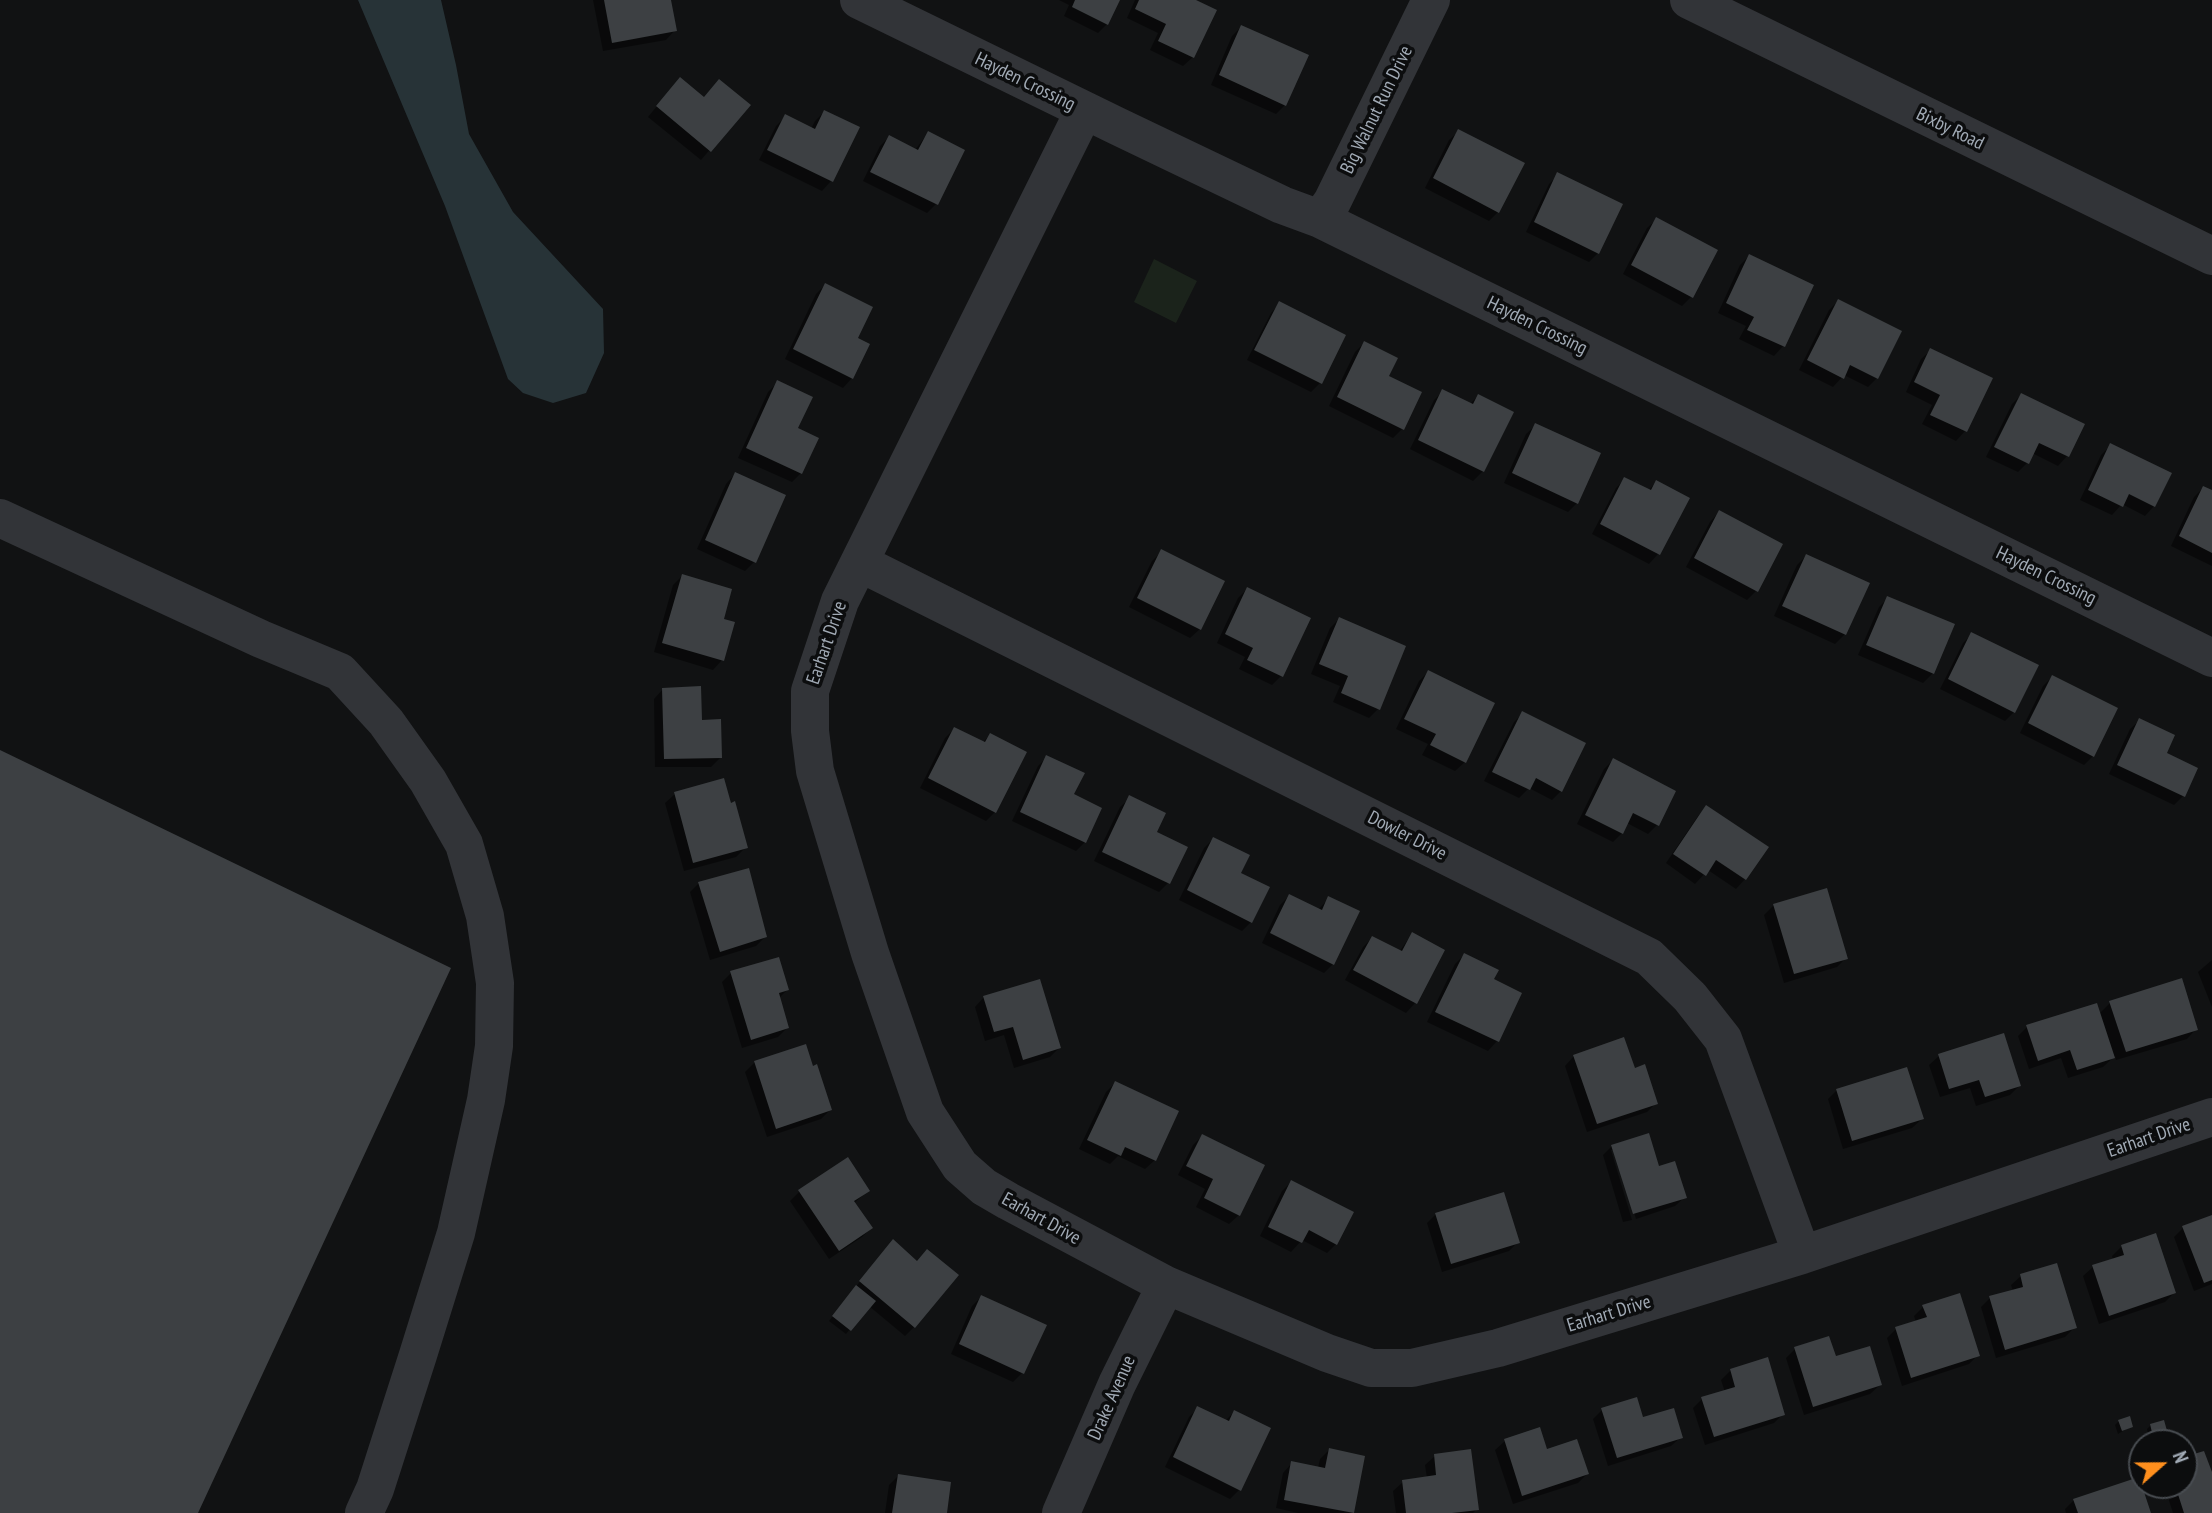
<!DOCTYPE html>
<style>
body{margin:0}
#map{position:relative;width:2212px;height:1513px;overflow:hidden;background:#111213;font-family:"PT Sans Narrow",sans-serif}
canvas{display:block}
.north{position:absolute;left:2128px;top:1429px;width:70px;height:70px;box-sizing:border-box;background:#0c0d0e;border:2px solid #484c51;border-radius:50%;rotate:69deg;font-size:19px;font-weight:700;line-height:28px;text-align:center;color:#a1aab5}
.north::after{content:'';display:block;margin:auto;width:24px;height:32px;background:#ff8f1d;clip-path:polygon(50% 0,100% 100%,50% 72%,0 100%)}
</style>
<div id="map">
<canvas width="2212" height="1513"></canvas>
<div class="north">N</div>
</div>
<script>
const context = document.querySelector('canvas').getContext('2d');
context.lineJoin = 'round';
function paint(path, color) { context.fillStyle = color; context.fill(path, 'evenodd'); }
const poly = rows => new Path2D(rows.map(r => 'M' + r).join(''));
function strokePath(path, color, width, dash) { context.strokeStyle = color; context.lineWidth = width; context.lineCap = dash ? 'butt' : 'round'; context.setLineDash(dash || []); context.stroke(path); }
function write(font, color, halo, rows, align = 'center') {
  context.font = font + ' "PT Sans Narrow",sans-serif'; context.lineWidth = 7; context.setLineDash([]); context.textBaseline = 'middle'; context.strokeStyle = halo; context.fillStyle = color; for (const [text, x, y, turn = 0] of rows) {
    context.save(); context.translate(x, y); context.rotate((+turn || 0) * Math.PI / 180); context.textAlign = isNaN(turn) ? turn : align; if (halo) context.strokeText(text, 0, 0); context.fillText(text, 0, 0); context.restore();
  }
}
const green = poly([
 [1154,259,1197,281,1176,323,1134,302]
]);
const water = poly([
 [358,0,441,0,456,65,469,134,513,212,603,309,604,353,586,393,553,403,523,393,508,379,445,206]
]);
const shadow = poly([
 [593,0,669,0,675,30,666,40,603,51],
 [1059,0,1118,0,1107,24,1098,33,1064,16,1069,5],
 [1135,0,1192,0,1193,57,1183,66,1150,50,1158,33,1127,18],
 [1241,27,1285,105,1276,114,1211,85,1232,36],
 [671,89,703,99,748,105,701,160,648,117],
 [824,112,857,127,831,181,822,191,759,160,776,126,785,117,811,129,815,121],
 [1459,131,1498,212,1489,221,1425,188,1449,140],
 [928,133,936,204,927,213,863,181,880,146,889,137,915,150],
 [1558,175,1598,253,1589,262,1526,232,1549,184],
 [1657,219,1692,296,1682,306,1623,274,1647,228],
 [1749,256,1811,286,1783,346,1774,356,1739,339,1746,326,1718,313,1740,265],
 [825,285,856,338,852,378,843,388,785,359,816,294],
 [1838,301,1877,378,1868,387,1844,375,1833,387,1799,370,1829,310],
 [1280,303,1320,383,1311,392,1247,360,1271,313],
 [1364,343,1387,377,1402,429,1393,438,1329,406,1355,352],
 [1931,350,1991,379,1965,431,1956,441,1922,424,1932,405,1906,392,1921,359],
 [778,382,796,429,801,473,792,482,738,458,768,392],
 [1443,391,1470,404,1478,396,1511,413,1483,471,1473,481,1410,449,1434,400],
 [2021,395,2082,424,2067,456,2058,466,2032,453,2027,463,2018,472,1986,457,2012,404],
 [1536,425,1577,503,1568,512,1504,483,1526,434],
 [2111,445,2154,506,2145,516,2122,504,2112,515,2080,500,2101,455],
 [735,474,754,562,745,571,697,549,726,484],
 [1625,479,1648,491,1656,482,1687,499,1658,554,1649,564,1592,534,1616,488],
 [2203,488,2212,492,2212,566,2171,546,2194,497],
 [1719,512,1756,591,1747,600,1686,567,1710,522],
 [1161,552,1200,629,1190,638,1129,607,1152,561],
 [1806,556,1868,583,1845,634,1835,644,1774,616,1797,565],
 [682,576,722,620,722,660,713,670,654,652,673,585],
 [1247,589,1281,676,1272,685,1239,669,1245,657,1217,643,1238,598],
 [1888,598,1933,673,1923,683,1858,655,1879,607],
 [1339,619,1378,709,1369,718,1333,702,1340,686,1311,674,1330,628],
 [1972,634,2014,712,2005,721,1940,689,1963,643],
 [1428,672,1465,762,1455,771,1422,755,1428,744,1396,729,1419,681],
 [2052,677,2093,756,2084,765,2020,733,2043,686],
 [663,689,700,721,721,757,711,767,655,767,654,699],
 [1523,713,1561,791,1552,800,1529,788,1519,798,1484,781,1514,722],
 [2140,720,2165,754,2183,796,2174,805,2109,774,2130,729],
 [954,729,982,743,990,735,995,812,986,821,920,788,945,738],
 [1047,757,1072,795,1085,842,1076,851,1012,821,1038,766],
 [1613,760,1657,825,1648,834,1627,823,1622,833,1613,842,1577,824,1604,769],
 [675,794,746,847,736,857,684,871,665,803],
 [1130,798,1155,833,1168,883,1159,892,1094,861,1120,807],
 [1707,807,1767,847,1745,879,1736,889,1708,870,1695,884,1666,863,1698,816],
 [1213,839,1239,873,1251,922,1242,931,1179,900,1204,848],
 [699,883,765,937,756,946,710,960,690,892],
 [1826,890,1846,958,1837,967,1784,983,1764,915,1773,906],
 [1289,896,1318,910,1329,898,1333,964,1324,973,1262,943,1280,905],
 [1412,934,1443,951,1415,1003,1406,1013,1345,980,1363,947,1372,938,1399,952],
 [1464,955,1492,979,1520,994,1497,1041,1488,1051,1427,1022,1455,964],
 [2212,960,2212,1007,2198,972],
 [731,973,787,990,778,999,787,1028,778,1037,742,1048,722,982],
 [984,997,1059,1048,1050,1057,1014,1068,1004,1035,985,1041,975,1007],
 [2110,1003,2196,1029,2187,1039,2116,1060,2115,1056,2103,1067,2068,1078,2061,1058,2029,1069,2018,1036,2027,1027,2099,1014],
 [1574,1056,1634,1070,1656,1103,1647,1112,1587,1132,1565,1066],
 [1939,1056,2019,1086,2010,1095,1976,1106,1970,1088,1940,1097,1929,1065],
 [755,1062,830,1110,821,1119,767,1137,745,1072],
 [1115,1083,1155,1160,1145,1169,1118,1156,1110,1164,1079,1149,1106,1092],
 [1837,1090,1922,1119,1912,1128,1843,1149,1828,1099],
 [1202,1136,1239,1215,1229,1224,1196,1207,1205,1189,1178,1175,1193,1145],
 [1612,1146,1658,1168,1685,1197,1675,1206,1636,1219,1615,1150,1611,1150,1632,1220,1623,1222,1603,1155],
 [847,1160,868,1191,854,1203,871,1228,862,1237,829,1259,790,1201,799,1192],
 [1291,1182,1336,1244,1327,1253,1302,1240,1291,1252,1260,1236,1282,1191],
 [1436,1214,1518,1242,1509,1251,1442,1272,1427,1223],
 [2212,1217,2212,1284,2194,1291,2174,1237,2183,1228],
 [2121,1247,2174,1293,2165,1302,2099,1324,2083,1276,2093,1267,2113,1260,2112,1256],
 [884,1251,914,1327,905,1336,869,1306,846,1334,829,1321],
 [2021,1276,2075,1327,2065,1337,1996,1358,1981,1307,1990,1298,2013,1291,2011,1285],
 [981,1297,1022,1373,1013,1382,951,1354,972,1306],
 [1923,1307,1978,1355,1969,1364,1902,1386,1887,1338,1896,1329,1916,1322,1914,1316],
 [1795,1349,1835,1358,1880,1385,1870,1394,1804,1415,1786,1358],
 [1731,1370,1783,1414,1774,1423,1705,1445,1693,1408,1702,1399,1725,1392,1721,1380],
 [1198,1408,1225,1421,1234,1412,1239,1490,1230,1499,1165,1467,1189,1417],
 [1602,1410,1642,1419,1681,1437,1671,1446,1608,1466,1593,1419],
 [2119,1421,2131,1426,2118,1434,2115,1425],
 [2151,1425,2167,1437,2163,1441,2150,1443,2147,1429],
 [1505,1441,1546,1452,1587,1474,1578,1483,1513,1504,1495,1450],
 [1329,1450,1353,1513,1298,1513,1276,1508,1283,1473,1292,1463,1318,1468,1320,1459],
 [1435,1456,1477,1509,1473,1513,1396,1513,1393,1491,1403,1482,1427,1478,1425,1465],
 [2184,1459,2212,1474,2212,1513,2173,1513,2164,1485,2184,1485],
 [898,1476,945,1513,885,1513,889,1485],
 [2074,1500,2149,1513,2066,1513,2065,1509]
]);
const building = poly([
 [604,0,671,0,677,31,612,43],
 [1075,0,1120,0,1108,25,1072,7],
 [1139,0,1196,0,1217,10,1194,58,1158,41,1166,24,1135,9],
 [1241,25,1309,55,1286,106,1219,75],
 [680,77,704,97,719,79,751,105,711,152,656,106],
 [824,110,860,127,833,182,767,150,785,114,815,129],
 [1458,129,1525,163,1499,213,1433,178],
 [928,131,965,150,938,205,870,172,889,135,918,150],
 [1557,172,1623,204,1599,254,1534,222],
 [1656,217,1718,250,1693,298,1631,265],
 [1749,254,1814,285,1785,347,1747,330,1754,317,1726,303],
 [825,283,873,307,858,338,870,344,853,379,793,349],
 [1838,299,1902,331,1878,379,1850,365,1844,379,1807,360],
 [1279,301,1346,335,1322,384,1254,350],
 [1364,341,1398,358,1389,376,1422,392,1404,430,1337,397],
 [1930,348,1993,378,1967,432,1930,415,1940,395,1914,382],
 [777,380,813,397,798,428,819,438,802,474,746,448],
 [1442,389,1473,404,1478,394,1514,412,1484,472,1418,440],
 [2021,393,2085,424,2069,457,2039,443,2029,464,1994,447],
 [1535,423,1601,453,1578,504,1512,473],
 [2110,443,2172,473,2155,507,2129,494,2123,507,2088,490],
 [735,472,786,495,756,563,705,540],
 [1624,477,1651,490,1656,480,1690,498,1660,555,1600,524],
 [2203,486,2212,490,2212,553,2179,536],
 [1719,510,1783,544,1758,592,1694,558],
 [1161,549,1225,581,1201,630,1137,598],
 [1806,554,1870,583,1846,635,1782,606],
 [682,574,732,589,724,619,735,622,724,661,662,643],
 [1247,587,1311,618,1283,677,1247,660,1253,648,1225,634],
 [1887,596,1955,624,1934,674,1866,645],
 [1339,617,1406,646,1380,710,1341,693,1348,676,1319,664],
 [1971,632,2039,665,2015,713,1948,679],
 [1428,670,1495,703,1466,763,1430,745,1436,734,1404,719],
 [2052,675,2118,708,2094,757,2028,723],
 [701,686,702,720,721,719,722,758,664,759,662,688],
 [1522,711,1586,743,1562,792,1536,778,1530,790,1492,772],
 [2139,718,2175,735,2167,753,2198,768,2185,797,2117,765],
 [954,727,985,742,990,733,1027,752,996,813,928,778],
 [0,750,451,968,198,1513,0,1513],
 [1046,755,1085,773,1074,794,1102,808,1086,843,1020,812],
 [1613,758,1676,791,1659,826,1633,813,1623,834,1585,815],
 [724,778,731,803,735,801,748,848,693,863,674,792],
 [1129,795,1166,813,1157,832,1188,847,1170,884,1102,852],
 [1706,805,1769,847,1746,880,1716,860,1706,876,1673,854],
 [1213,837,1250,855,1241,873,1270,887,1252,923,1187,890],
 [749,868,767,937,720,952,698,882],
 [1827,888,1848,959,1794,974,1773,904],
 [1289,894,1322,910,1328,896,1360,911,1334,965,1270,933],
 [1412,932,1445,950,1417,1004,1353,970,1372,936,1402,951],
 [1464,953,1499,970,1494,979,1522,993,1499,1042,1435,1012],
 [779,957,789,990,779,993,789,1028,751,1040,730,971],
 [2182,978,2198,1030,2126,1052,2109,1001],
 [1040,979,1061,1048,1023,1060,1013,1027,994,1032,983,996],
 [2097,1003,2115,1058,2077,1070,2070,1050,2038,1061,2026,1025],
 [2004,1033,2021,1086,1985,1097,1979,1080,1949,1089,1938,1054],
 [1624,1037,1635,1068,1645,1064,1658,1104,1597,1124,1573,1055],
 [806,1044,813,1066,817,1064,832,1110,776,1129,754,1061],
 [1907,1067,1924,1119,1852,1141,1836,1089],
 [1115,1081,1179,1111,1156,1161,1125,1147,1121,1156,1087,1140],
 [1649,1133,1659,1166,1675,1161,1687,1198,1633,1214,1611,1145],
 [1202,1134,1265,1165,1240,1216,1204,1198,1213,1179,1186,1166],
 [848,1157,870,1191,854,1201,873,1228,839,1251,798,1190],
 [1291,1180,1354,1212,1337,1245,1309,1230,1302,1243,1268,1227],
 [1504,1192,1520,1243,1451,1264,1435,1213],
 [2212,1215,2212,1280,2204,1283,2182,1226],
 [2156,1233,2176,1293,2109,1316,2092,1265,2124,1255,2121,1245],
 [893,1239,917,1261,927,1249,959,1275,915,1328,859,1281],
 [2057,1263,2077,1328,2005,1350,1989,1296,2023,1287,2020,1274],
 [856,1285,876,1301,851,1331,832,1316],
 [1960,1293,1980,1356,1911,1378,1895,1327,1927,1317,1922,1305],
 [981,1295,1047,1325,1024,1374,959,1344],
 [1829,1336,1836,1356,1870,1346,1882,1385,1813,1407,1794,1347],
 [1768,1357,1785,1415,1714,1437,1701,1397,1735,1387,1730,1369],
 [1637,1397,1643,1417,1674,1408,1683,1438,1617,1458,1601,1408],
 [1197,1406,1229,1421,1234,1410,1271,1428,1241,1491,1173,1457],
 [2130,1416,2133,1427,2122,1431,2118,1420],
 [2164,1420,2169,1438,2154,1441,2150,1424],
 [1540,1427,1547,1449,1577,1439,1589,1474,1522,1496,1504,1439],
 [1329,1448,1365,1456,1354,1513,1284,1500,1291,1461,1325,1468],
 [1471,1449,1479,1510,1452,1513,1406,1513,1402,1480,1436,1475,1434,1454],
 [2204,1451,2212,1472,2212,1513,2184,1513,2175,1485,2184,1485,2184,1457],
 [898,1474,951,1482,947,1513,892,1513],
 [2139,1477,2151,1513,2078,1513,2073,1499]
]);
const minor = poly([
 [859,0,1117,126,1282,205,1320,219,2212,658],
 [1689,0,2212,256],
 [1084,111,840,601,810,691,810,731,815,771,870,953,925,1112,960,1166,984,1187,1008,1201,1166,1285,1327,1353,1371,1368,1412,1368,1498,1348,1802,1255,2212,1117],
 [1320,219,1332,202,1431,0],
 [0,518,261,639,340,672,386,722,428,781,464,844,485,916,495,983,494,1046,486,1100,456,1233,418,1355,375,1489,364,1513],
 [860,563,1649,957,1690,997,1723,1039,1802,1255],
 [1061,1513,1117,1384,1166,1285]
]);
const streetNames = [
 ["Hayden Crossing",1025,82,26],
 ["Big Walnut Run Drive",1377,110,-64],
 ["Bixby Road",1950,129,26],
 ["Hayden Crossing",1537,326,26],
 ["Hayden Crossing",2046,576,26],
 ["Earhart Drive",827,643,-71],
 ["Dowler Drive",1407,836,27],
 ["Earhart Drive",2149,1138,-19],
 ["Earhart Drive",1041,1219,29],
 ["Earhart Drive",1609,1314,-17],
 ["Drake Avenue",1112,1398,-66]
];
paint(green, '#1b231b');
paint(water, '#273337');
paint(shadow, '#0007');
paint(building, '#3d4043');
strokePath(minor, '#323438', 38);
write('19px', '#a1aab5', '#0c0d0e', streetNames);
</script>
